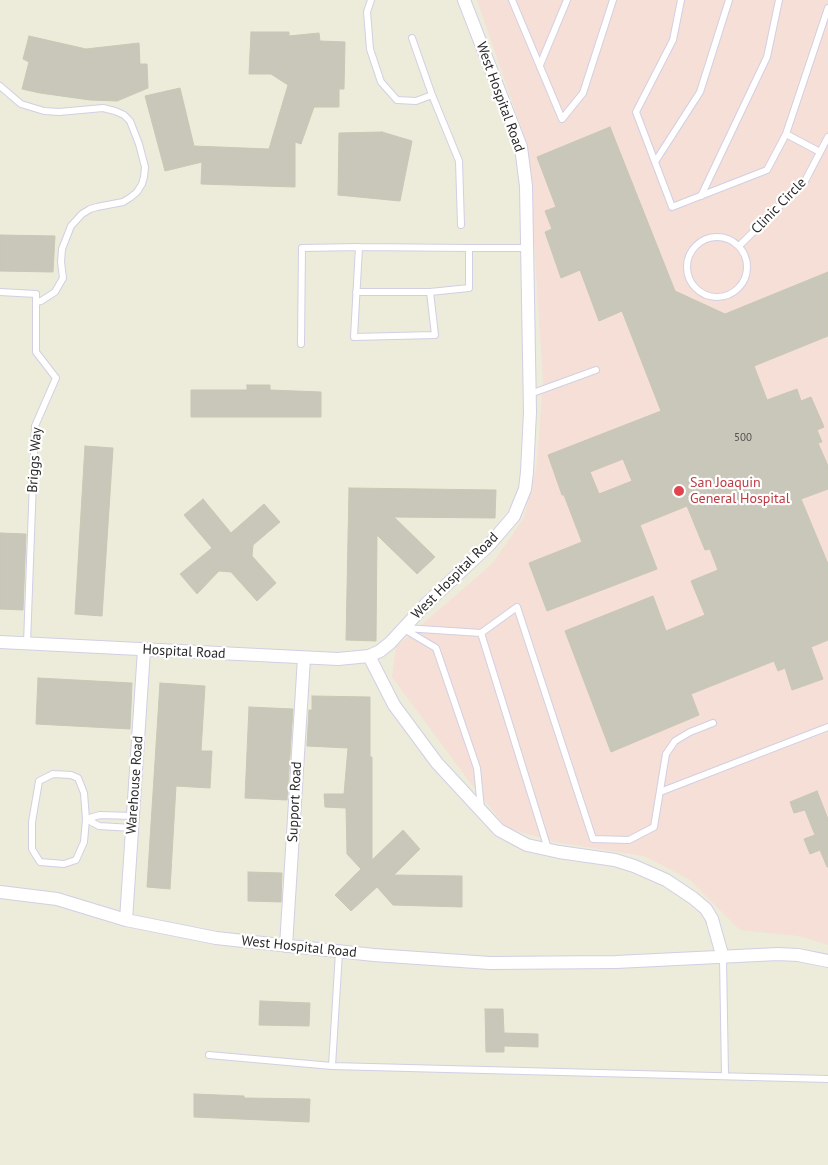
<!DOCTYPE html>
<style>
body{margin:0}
canvas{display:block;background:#edebda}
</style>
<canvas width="828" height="1165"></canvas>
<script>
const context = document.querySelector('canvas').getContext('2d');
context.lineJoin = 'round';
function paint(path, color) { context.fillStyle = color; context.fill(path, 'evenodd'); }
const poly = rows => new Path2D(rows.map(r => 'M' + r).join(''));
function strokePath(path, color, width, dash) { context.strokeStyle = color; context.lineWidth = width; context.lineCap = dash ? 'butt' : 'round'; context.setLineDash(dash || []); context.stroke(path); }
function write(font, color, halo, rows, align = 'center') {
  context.font = font + ' "PT Sans",sans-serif'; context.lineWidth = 4.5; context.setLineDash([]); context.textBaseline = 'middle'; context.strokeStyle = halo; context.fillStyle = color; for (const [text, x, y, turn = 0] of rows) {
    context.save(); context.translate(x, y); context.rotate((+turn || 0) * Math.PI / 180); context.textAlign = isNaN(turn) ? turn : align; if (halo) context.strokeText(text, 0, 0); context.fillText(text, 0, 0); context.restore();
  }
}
const medical = poly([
 [477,0,828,0,828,945,799,936,740,930,689,879,644,856,555,842,507,828,472,785,392,677,396,647,492,564,524,518,537,464,543,380,528,147]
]);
const building = poly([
 [251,32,289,32,289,36,319,33,320,41,345,42,344,89,339,89,339,107,314,107,301,144,295,142,295,187,201,184,202,162,165,171,145,96,180,88,194,146,269,149,288,85,271,74,249,74,251,32],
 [29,36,86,49,139,43,140,64,147,64,148,88,117,101,90,100,40,93,22,89,29,62,23,59,29,36],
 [610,127,675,291,725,314,828,272,828,336,754,366,767,400,797,389,801,401,811,397,824,427,817,430,822,442,818,443,828,466,828,489,801,499,828,564,828,640,811,647,823,679,792,690,785,668,778,671,774,661,691,694,699,715,611,752,565,631,653,596,666,631,705,615,691,581,718,570,710,549,705,550,687,506,640,525,657,569,547,611,529,563,582,542,564,495,562,495,548,455,661,411,622,311,599,321,580,270,561,278,545,232,552,229,545,211,556,207,537,157,610,127],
 [623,459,632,481,599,494,590,472,623,459],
 [382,132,412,141,400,201,338,195,339,133,382,132],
 [0,235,55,236,53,272,0,271,0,235],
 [247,385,270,385,270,390,321,392,321,417,191,417,191,390,247,390,247,385],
 [85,446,113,448,102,616,75,614,85,446],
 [349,488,496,490,495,518,394,517,435,557,417,574,377,535,376,641,346,640,349,488],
 [203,499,231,533,264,504,280,522,253,545,252,556,276,583,257,601,231,572,219,571,197,594,180,574,212,548,184,515,203,499],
 [0,533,26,534,23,610,0,609,0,533],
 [38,678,132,683,130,729,36,724,38,678],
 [160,683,205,686,201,751,212,751,210,788,176,786,170,889,147,887,160,683],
 [312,696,370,697,370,757,372,757,372,860,403,830,420,849,394,875,462,876,462,907,393,905,377,887,351,911,335,895,361,869,347,854,346,808,325,807,324,794,344,794,348,748,307,746,309,710,312,710,312,696],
 [249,707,293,709,287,800,245,798,249,707],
 [817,791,828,819,828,867,827,867,820,850,810,854,804,839,815,835,805,810,794,813,790,802,817,791],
 [248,872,282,873,281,902,248,901,248,872],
 [260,1001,310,1003,309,1026,259,1025,260,1001],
 [485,1009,503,1009,504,1033,538,1034,538,1047,504,1046,504,1052,486,1052,485,1009],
 [194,1094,244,1096,244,1098,310,1099,309,1122,194,1117,194,1094]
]);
const lane = poly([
 [371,0,367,12,370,49,381,82,397,100,416,101,432,95],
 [512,0,562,119,583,93,613,0],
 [681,0,673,40,636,112,672,207,767,170,786,134,820,152],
 [412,38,432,95,459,161,461,225],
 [540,65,567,0],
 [0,86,21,104,44,111,59,112,103,108,115,111,124,115,130,121,139,144,145,167,144,177,142,184,137,192,131,197,123,202,97,207,90,209,82,214,71,226,62,249,61,262,63,278,55,292,41,301,36,302],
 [786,134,828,8],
 [655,162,700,92,729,0],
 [701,196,767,57,779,0],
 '687 267a30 30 0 1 1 60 0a30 30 0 1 1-60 0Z',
 [739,246,805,181,828,137],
 [469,248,469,288,430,292,435,335,354,337,359,247,469,248,527,248],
 [0,292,36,294,36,352,56,378,35,426,27,643],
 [356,292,430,292],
 [301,344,302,248,359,247],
 [530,394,596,370],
 [405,628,481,633,548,849],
 [404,629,436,648,477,768,481,809],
 [481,633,517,607,593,839,629,840,654,827,666,754,675,741,690,732,713,723],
 [53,774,71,775,78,778,84,793,86,819,84,842,76,860,64,864,40,862,32,849,32,822,39,781,53,774],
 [660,792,828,727],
 [86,819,99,826,132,828],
 [86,819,100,815,133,816],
 [339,952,332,1066,828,1079],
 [723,958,725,1076],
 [209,1055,332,1066]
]);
const street = poly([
 [0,642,338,659,369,656,380,651,390,643,426,604,489,545,514,516,525,489,527,472,530,412,526,186,521,147,464,0],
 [369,656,394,705,437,763,499,830,527,845,559,852,615,860,634,866,666,880,693,898,706,909,712,919,723,958],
 [0,892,57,899,126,920,216,938,374,955,490,963,616,962,778,954,798,955,828,961],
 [126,920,144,650],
 [286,946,304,658]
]);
const markers = [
 [679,491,6,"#e0444e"]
];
const numberNames = [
 ["500",743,438]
];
const streetNames = [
 ["West Hospital Road",500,97,70],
 ["Clinic Circle",779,206,-46],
 ["Briggs Way",35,460,-86],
 ["West Hospital Road",455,576,-45],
 ["Hospital Road",184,652,3],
 ["Warehouse Road",135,785,-86],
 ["Support Road",295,802,-87],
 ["West Hospital Road",299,947,6]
];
const healthNames = [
 ["San Joaquin",690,483],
 ["General Hospital",690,499]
];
paint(medical, '#f5dfd6');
paint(building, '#c8c7ba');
strokePath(building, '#c8c8b4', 1);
strokePath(lane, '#d2cfe4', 8);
strokePath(street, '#d2cfe4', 14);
strokePath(lane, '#fff', 6);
strokePath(street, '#fff', 12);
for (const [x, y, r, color] of markers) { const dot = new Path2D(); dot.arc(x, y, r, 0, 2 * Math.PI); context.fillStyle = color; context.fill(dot); strokePath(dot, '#fff', 2); }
write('11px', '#52514e', null, numberNames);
write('14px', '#2a2a2a', '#fff', streetNames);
write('14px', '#be3a42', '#fff', healthNames, 'left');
</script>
